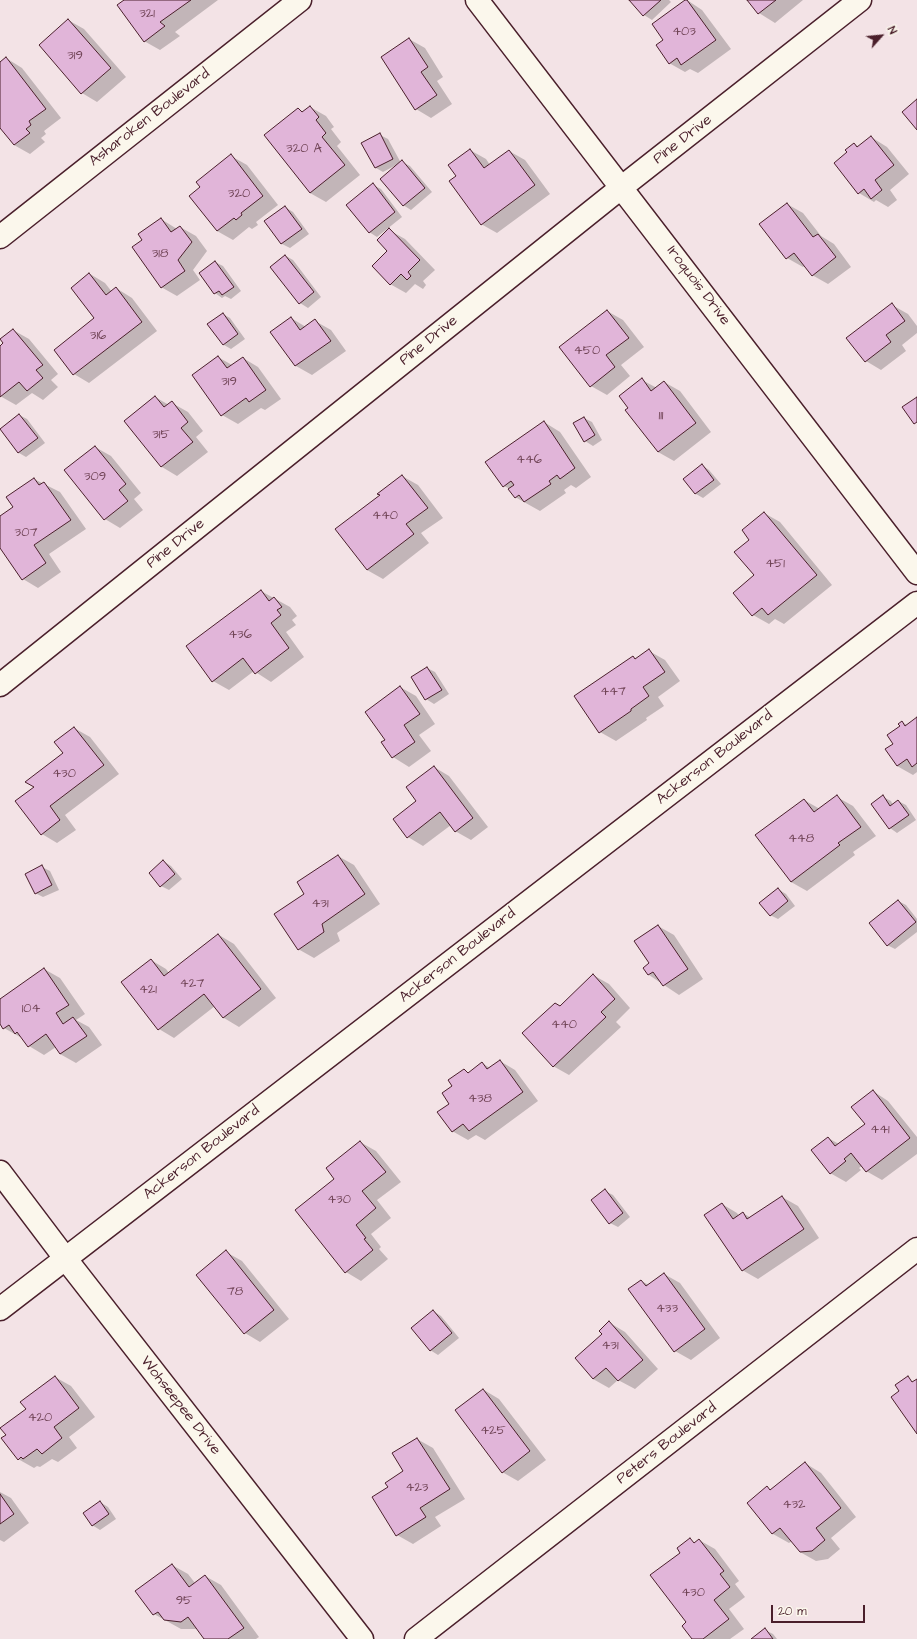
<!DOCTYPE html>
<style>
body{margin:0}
#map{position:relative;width:917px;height:1639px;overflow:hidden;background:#f3e3e6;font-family:"Architects Daughter",sans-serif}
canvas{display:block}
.north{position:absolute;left:861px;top:16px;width:40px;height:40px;-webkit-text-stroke:3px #fbf7ec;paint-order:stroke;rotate:63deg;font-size:11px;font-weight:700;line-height:16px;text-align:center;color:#4a1f2b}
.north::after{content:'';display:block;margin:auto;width:14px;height:18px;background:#4a1f2b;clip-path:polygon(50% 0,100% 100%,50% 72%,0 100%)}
.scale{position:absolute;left:771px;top:1605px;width:94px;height:18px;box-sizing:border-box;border:2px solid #4a1f2b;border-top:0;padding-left:5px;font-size:12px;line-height:14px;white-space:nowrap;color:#4a1f2b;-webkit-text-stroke:3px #fbf7ec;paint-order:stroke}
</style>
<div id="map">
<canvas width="917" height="1639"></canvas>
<div class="north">N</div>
<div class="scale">20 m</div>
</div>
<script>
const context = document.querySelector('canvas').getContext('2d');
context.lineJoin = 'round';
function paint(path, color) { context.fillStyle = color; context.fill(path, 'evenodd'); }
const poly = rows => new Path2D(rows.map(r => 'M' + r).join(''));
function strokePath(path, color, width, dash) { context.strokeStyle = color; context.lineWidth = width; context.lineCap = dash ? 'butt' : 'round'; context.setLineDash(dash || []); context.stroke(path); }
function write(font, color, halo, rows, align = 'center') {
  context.font = font + ' "Architects Daughter",sans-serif'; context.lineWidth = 3; context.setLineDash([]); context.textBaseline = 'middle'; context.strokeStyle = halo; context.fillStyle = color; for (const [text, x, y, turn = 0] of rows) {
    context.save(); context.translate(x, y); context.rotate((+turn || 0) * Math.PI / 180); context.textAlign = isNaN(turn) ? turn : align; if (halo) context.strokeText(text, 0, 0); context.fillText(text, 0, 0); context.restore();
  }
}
const shadow = poly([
 [126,0,218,0,175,32,180,36,160,50,144,41],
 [630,0,669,0,671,2,652,20,644,15],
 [687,0,702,10,731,49,698,73,690,69,685,72,669,63,665,40],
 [748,0,803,0,775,23,759,13],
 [68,20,84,29,126,77,97,102,82,93],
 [409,39,425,48,443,77,437,81,452,104,431,118,416,109],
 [6,58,22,68,61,118,44,131,46,134,41,138,45,142,30,154,14,145,0,126,0,63],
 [310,107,326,116,334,127,331,129,341,142,337,146,360,175,326,202,310,193,265,135,298,109,304,112],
 [380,135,388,139,401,163,402,162,410,166,432,192,411,210,403,205,398,164,383,172,376,168],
 [871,137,887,147,909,174,890,190,897,200,888,207,876,200,874,202,859,193,848,153,855,144,859,147],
 [470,150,486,159,490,165,509,151,525,160,550,194,497,233,481,224,458,176],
 [231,156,247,165,278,205,256,222,258,225,252,229,249,227,233,240,217,231,190,196,202,187],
 [373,185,381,189,402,217,377,237,369,232],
 [787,204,803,213,821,236,834,244,851,267,828,284,812,275,805,266,803,267,787,258,760,224],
 [285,207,293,212,309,234,290,248,282,244,266,222],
 [161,219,177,229,180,227,196,236,207,251,193,270,200,280,177,296,161,287,143,240],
 [389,230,405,239,435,270,423,281,426,285,423,289,415,284,406,293,390,284],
 [286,256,293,260,321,297,308,308,300,303],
 [215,262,223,266,241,291,231,299,225,296,222,298,215,293],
 [90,274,105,283,112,292,116,288,132,298,157,331,89,383,74,374,96,319],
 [892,305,908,314,917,326,917,333,902,345,906,351,881,370,866,361],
 [607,311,623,320,644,347,621,365,630,376,607,395,591,386],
 [223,314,230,318,245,339,231,349,224,345,209,324],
 [291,318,306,327,315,321,331,330,346,351,312,375,296,366,272,332],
 [13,330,29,339,58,374,51,380,58,387,43,400,32,393,16,405,0,396,0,347],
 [218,357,232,365,243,358,258,367,281,399,265,410,261,408,238,424,222,415,193,375],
 [642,380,657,388,664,382,680,391,711,432,674,461,658,452,629,408],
 [155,397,169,405,172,403,188,412,203,431,196,437,208,452,177,476,162,467,126,421],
 [19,415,27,419,45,443,26,457,19,453,1,429],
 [584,418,592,422,602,440,593,446,585,441,574,423],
 [544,422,560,432,591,477,576,488,571,485,564,490,566,493,540,511,515,497,510,489,504,486],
 [95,447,111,456,141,493,134,499,143,510,120,528,105,519],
 [702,465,709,470,721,484,703,498,696,494,684,479],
 [402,476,418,485,443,518,421,533,429,543,383,579,367,570,381,495],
 [34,479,60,492,86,529,49,554,61,572,38,588,23,579,0,546,0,517,14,507],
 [764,513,780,522,832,585,784,624,775,619,769,624,753,615,734,593,755,575,750,540],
 [261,591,290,607,297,616,292,620,296,625,286,632,304,657,271,682,254,671,229,690,213,681,187,647],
 [649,651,665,660,680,681,658,697,664,706,646,718,647,720,616,741,600,732,633,657,637,659],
 [427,668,435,672,449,694,434,704,426,699],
 [400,687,416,696,435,724,419,735,431,751,409,767,393,757,383,743,386,740],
 [917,718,917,772,913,775,897,766,894,744,902,722,907,725],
 [74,728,90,737,119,774,65,815,76,830,57,843,42,834,35,787,64,753],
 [434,767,449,776,488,827,471,840,455,831,451,825,423,846,408,837,418,801],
 [837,797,853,806,876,836,853,852,855,855,807,891,791,882,804,800,820,809],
 [883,797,891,801,893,805,898,801,906,805,916,820,897,833,890,828],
 [338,856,354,865,380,904,337,933,340,941,314,958,298,949],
 [163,861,171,866,182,879,169,890,161,886],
 [42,867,50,871,59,890,43,897,35,893],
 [778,889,786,894,795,906,778,919,770,915],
 [898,901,906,905,917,919,917,932,895,949,887,945],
 [658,926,674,935,703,979,679,995,649,975,644,968,650,964],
 [219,935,234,944,276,998,239,1027,224,1018,215,1006,174,1038,159,1029,151,960,166,969,169,973],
 [44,969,60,978,85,1014,76,1020,89,1027,102,1045,76,1063,60,1054,56,1047,44,1055,29,1046,21,1036,20,1037,4,1028,0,1022,0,1000],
 [593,975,609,984,630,1008,616,1022,621,1027,569,1075,553,1066],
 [500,1061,515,1070,538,1101,485,1140,476,1135,468,1140,452,1131,450,1104,454,1086,464,1070,469,1073,482,1063,490,1068],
 [873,1091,888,1101,917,1137,917,1154,882,1180,866,1171,862,1166,859,1168,861,1170,846,1182,830,1173,828,1138,839,1144,866,1124],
 [360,1142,376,1151,401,1182,377,1200,391,1218,371,1234,381,1247,379,1249,388,1259,361,1281,346,1272],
 [605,1191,613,1195,630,1217,618,1227,610,1223],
 [782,1197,798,1206,819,1238,758,1279,742,1270,722,1204,737,1213,739,1216,743,1213,751,1218],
 [226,1252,242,1261,289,1319,260,1342,245,1333],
 [664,1274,680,1283,720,1338,691,1360,675,1351,641,1281,649,1285],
 [433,1311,441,1316,459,1338,438,1355,430,1350],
 [610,1323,625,1332,658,1369,635,1389,618,1380,609,1388,593,1379,604,1335],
 [55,1377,71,1386,95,1417,69,1437,77,1448,58,1462,52,1459,40,1467,37,1466,34,1468,18,1459,7,1435,27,1409],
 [484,1390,499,1399,546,1460,518,1481,502,1472],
 [417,1439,433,1448,465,1499,435,1517,441,1526,413,1544,397,1535,389,1487,405,1471],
 [805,1463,821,1473,856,1517,831,1538,840,1549,828,1559,816,1561,800,1552,792,1541,789,1543,773,1534,748,1503,767,1488,772,1490],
 [0,1492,11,1498,29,1523,4,1542,0,1540],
 [100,1502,108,1507,116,1519,100,1530,92,1525],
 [690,1540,695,1543,699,1540,715,1549,739,1581,735,1584,745,1597,729,1609,744,1629,730,1639,693,1639,688,1623,681,1553],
 [172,1565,188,1574,195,1583,205,1576,221,1585,259,1637,256,1639,206,1639,199,1629,181,1629,154,1614],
 [765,1630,773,1634,777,1639,752,1639]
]);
const building = poly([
 [124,0,191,0,160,22,165,26,144,42,117,5,124,0],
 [629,0,661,0,643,16,629,0],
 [685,0,687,0,716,40,681,65,677,58,669,64,656,45,663,40,652,24,685,0],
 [747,0,776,0,758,14,747,0],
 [68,19,111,68,81,94,39,45,68,19],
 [409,38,428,67,421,72,437,95,415,110,381,57,409,38],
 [6,57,46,109,29,121,31,125,26,129,30,133,14,145,0,128,0,62,6,57],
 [917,99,917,130,902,112,917,99],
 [310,106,319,117,316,120,326,133,322,137,345,165,310,193,264,135,298,108,302,112,310,106],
 [380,133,393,159,375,168,361,143,380,133],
 [871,136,894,165,875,180,882,190,871,199,864,189,858,194,834,163,847,152,845,150,854,143,857,147,871,136],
 [470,149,484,168,509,150,535,185,481,225,449,181,456,176,448,165,470,149],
 [231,154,263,196,241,213,242,215,236,220,234,218,217,231,189,196,200,187,196,182,231,154],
 [402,160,425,188,403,206,380,179,402,160],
 [373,183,395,212,369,233,346,205,373,183],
 [787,203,813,237,818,234,836,257,812,276,794,253,786,259,759,224,787,203],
 [285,206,302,229,281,244,264,221,285,206],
 [161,218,171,232,180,226,192,242,178,260,185,271,161,288,132,247,142,240,138,234,161,218],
 [389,228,420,260,408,272,411,276,407,280,401,274,390,285,372,266,387,251,377,240,389,228],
 [285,255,314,292,299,304,270,267,285,255],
 [215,261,234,287,222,295,219,291,214,294,199,273,215,261],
 [89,273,106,295,116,287,142,322,73,375,54,350,94,318,71,288,89,273],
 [892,303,905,321,886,335,891,342,865,362,846,338,892,303],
 [607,310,629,338,606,355,615,367,590,387,559,347,607,310],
 [223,313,238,334,223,345,207,324,223,313],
 [291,317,300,330,315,319,331,341,295,366,270,332,291,317],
 [13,329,43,365,36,370,43,378,27,391,19,382,0,397,0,346,3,343,0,339,13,329],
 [218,356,227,368,243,357,266,390,249,402,246,398,221,416,192,375,218,356],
 [642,378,651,391,664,381,696,423,658,452,625,410,628,408,619,396,642,378],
 [155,396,164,407,172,401,188,422,181,428,193,442,161,467,124,421,155,396],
 [917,397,917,422,914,424,902,407,917,397],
 [19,414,38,438,18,453,0,429,19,414],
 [584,417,595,435,584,442,573,423,584,417],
 [544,421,575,468,560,479,557,475,549,481,551,484,524,502,519,495,515,498,508,489,514,485,511,481,503,487,485,462,544,421],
 [95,446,126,484,119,490,128,501,104,520,64,470,95,446],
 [702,464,714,480,695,494,683,479,702,464],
 [402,475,428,508,406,524,414,534,367,570,335,529,380,495,377,494,402,475],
 [34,478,39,485,44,482,71,520,34,545,46,563,22,580,0,548,0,516,13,507,6,497,34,478],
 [764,512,817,575,768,615,762,608,752,616,733,593,754,575,734,552,749,540,742,530,764,512],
 [261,590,269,601,274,597,282,607,277,610,281,615,271,623,289,648,255,674,243,658,212,682,186,646,261,590],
 [649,649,665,672,643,687,649,696,631,709,631,711,599,733,574,696,633,656,635,659,649,649],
 [427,667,442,690,425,700,411,677,427,667],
 [400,686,420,714,404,725,415,742,392,758,381,742,385,740,365,712,400,686],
 [917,717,917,763,912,767,907,759,897,766,885,749,893,744,887,735,900,726,898,724,902,721,905,726,917,717],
 [74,727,104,765,50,806,60,820,41,835,15,801,34,787,25,782,63,753,54,742,74,727],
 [434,766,473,818,455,832,440,812,407,838,393,819,416,801,406,787,434,766],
 [837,795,861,827,838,843,840,845,791,882,755,835,804,799,814,812,837,795],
 [883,795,890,806,898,800,909,815,889,829,871,804,883,795],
 [338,855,365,894,322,924,324,932,298,950,274,914,304,894,297,882,338,855],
 [163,860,175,874,160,887,149,873,163,860],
 [42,865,52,885,35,894,25,874,42,865],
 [778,888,788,901,770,916,759,903,778,888],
 [898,900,916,922,887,946,869,923,898,900],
 [658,925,688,969,663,986,653,972,648,975,643,968,649,963,634,941,658,925],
 [218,934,261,989,223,1018,204,994,158,1030,121,982,151,959,164,976,218,934],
 [44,968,69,1005,56,1013,63,1024,73,1017,87,1036,60,1054,46,1034,28,1047,17,1032,15,1034,9,1025,3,1029,0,1024,0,999,44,968],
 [593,974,615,999,601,1012,606,1017,553,1067,522,1033,555,1003,560,1006,593,974],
 [500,1060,523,1092,469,1131,463,1124,452,1132,437,1112,449,1104,442,1093,452,1086,448,1080,464,1069,468,1073,482,1062,487,1069,500,1060],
 [873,1090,910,1138,866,1172,851,1153,844,1159,846,1161,830,1174,811,1150,828,1137,835,1146,865,1124,851,1107,873,1090],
 [360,1141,386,1172,362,1191,376,1208,356,1225,366,1238,364,1239,373,1250,345,1273,295,1210,334,1179,326,1168,360,1141],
 [605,1189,623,1213,609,1224,591,1200,605,1189],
 [782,1196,804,1229,742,1271,704,1215,722,1203,733,1219,743,1212,747,1219,782,1196],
 [226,1250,274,1310,244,1334,196,1275,226,1250],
 [664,1273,705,1329,674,1352,628,1289,641,1280,646,1286,664,1273],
 [433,1310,452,1333,430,1351,411,1328,433,1310],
 [609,1321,643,1360,618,1381,606,1368,593,1379,575,1358,602,1334,599,1331,609,1321],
 [55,1376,79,1408,54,1427,62,1438,42,1454,37,1449,23,1459,21,1457,18,1460,1,1438,6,1435,0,1428,26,1409,20,1402,55,1376],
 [908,1376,912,1382,917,1379,917,1434,891,1397,899,1391,895,1385,908,1376],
 [483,1389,530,1451,502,1473,455,1410,483,1389],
 [417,1438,450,1489,420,1508,426,1517,396,1536,372,1497,388,1487,385,1483,403,1471,392,1453,417,1438],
 [805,1462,841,1508,816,1528,825,1540,812,1551,800,1552,780,1528,772,1534,747,1503,767,1486,770,1490,805,1462],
 [0,1494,14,1514,0,1524,0,1494],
 [100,1501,109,1514,92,1526,83,1513,100,1501],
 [690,1538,694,1543,699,1539,724,1571,720,1574,730,1587,714,1600,729,1619,703,1639,692,1639,682,1626,686,1622,650,1575,680,1553,677,1548,690,1538],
 [172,1564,189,1587,205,1575,244,1628,228,1639,204,1639,188,1617,181,1622,164,1620,158,1612,153,1615,135,1591,172,1564],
 [765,1628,773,1639,751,1639,765,1628]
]);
const minor = poly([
 [477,0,917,573],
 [0,237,300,0],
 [0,685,622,187,860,0],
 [0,1172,65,1258,362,1639],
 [0,1309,917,603],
 [416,1639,917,1249]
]);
const numberNames = [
 ["321",147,14],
 ["403",684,32],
 ["319",75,56],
 ["320 A",304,149],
 ["320",239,194],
 ["318",160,254],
 ["316",98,336],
 ["450",587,351],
 ["319",229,382],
 ["111",661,416],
 ["315",161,435],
 ["446",529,460],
 ["309",95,477],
 ["440",385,516],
 ["307",26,533],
 ["451",775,564],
 ["436",240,635],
 ["447",613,692],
 ["430",64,774],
 ["448",801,839],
 ["431",320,904],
 ["427",192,984],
 ["421",148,990],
 ["104",31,1009],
 ["440",564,1025],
 ["438",480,1099],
 ["441",880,1130],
 ["430",339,1200],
 ["78",235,1292],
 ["433",667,1309],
 ["431",610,1346],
 ["420",40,1418],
 ["425",493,1431],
 ["423",417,1488],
 ["432",794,1505],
 ["430",693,1593],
 ["95",184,1601]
];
const streetNames = [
 ["Asharoken Boulevard",150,118,-38],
 ["Pine Drive",683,140,-38],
 ["Iroquois Drive",698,286,53],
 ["Pine Drive",429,341,-39],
 ["Pine Drive",176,544,-39],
 ["Ackerson Boulevard",715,758,-38],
 ["Ackerson Boulevard",458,956,-38],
 ["Ackerson Boulevard",202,1153,-38],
 ["Wohseepee Drive",180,1406,52],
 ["Peters Boulevard",667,1444,-38]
];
paint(shadow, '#0003');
paint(building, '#e1b5d9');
strokePath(building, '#4a1f2b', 1);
strokePath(minor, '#4a1f2b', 25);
strokePath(minor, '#fbf7ec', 22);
write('13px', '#704456', null, numberNames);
write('15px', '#4a1f2b', '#fbf7ec', streetNames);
</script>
